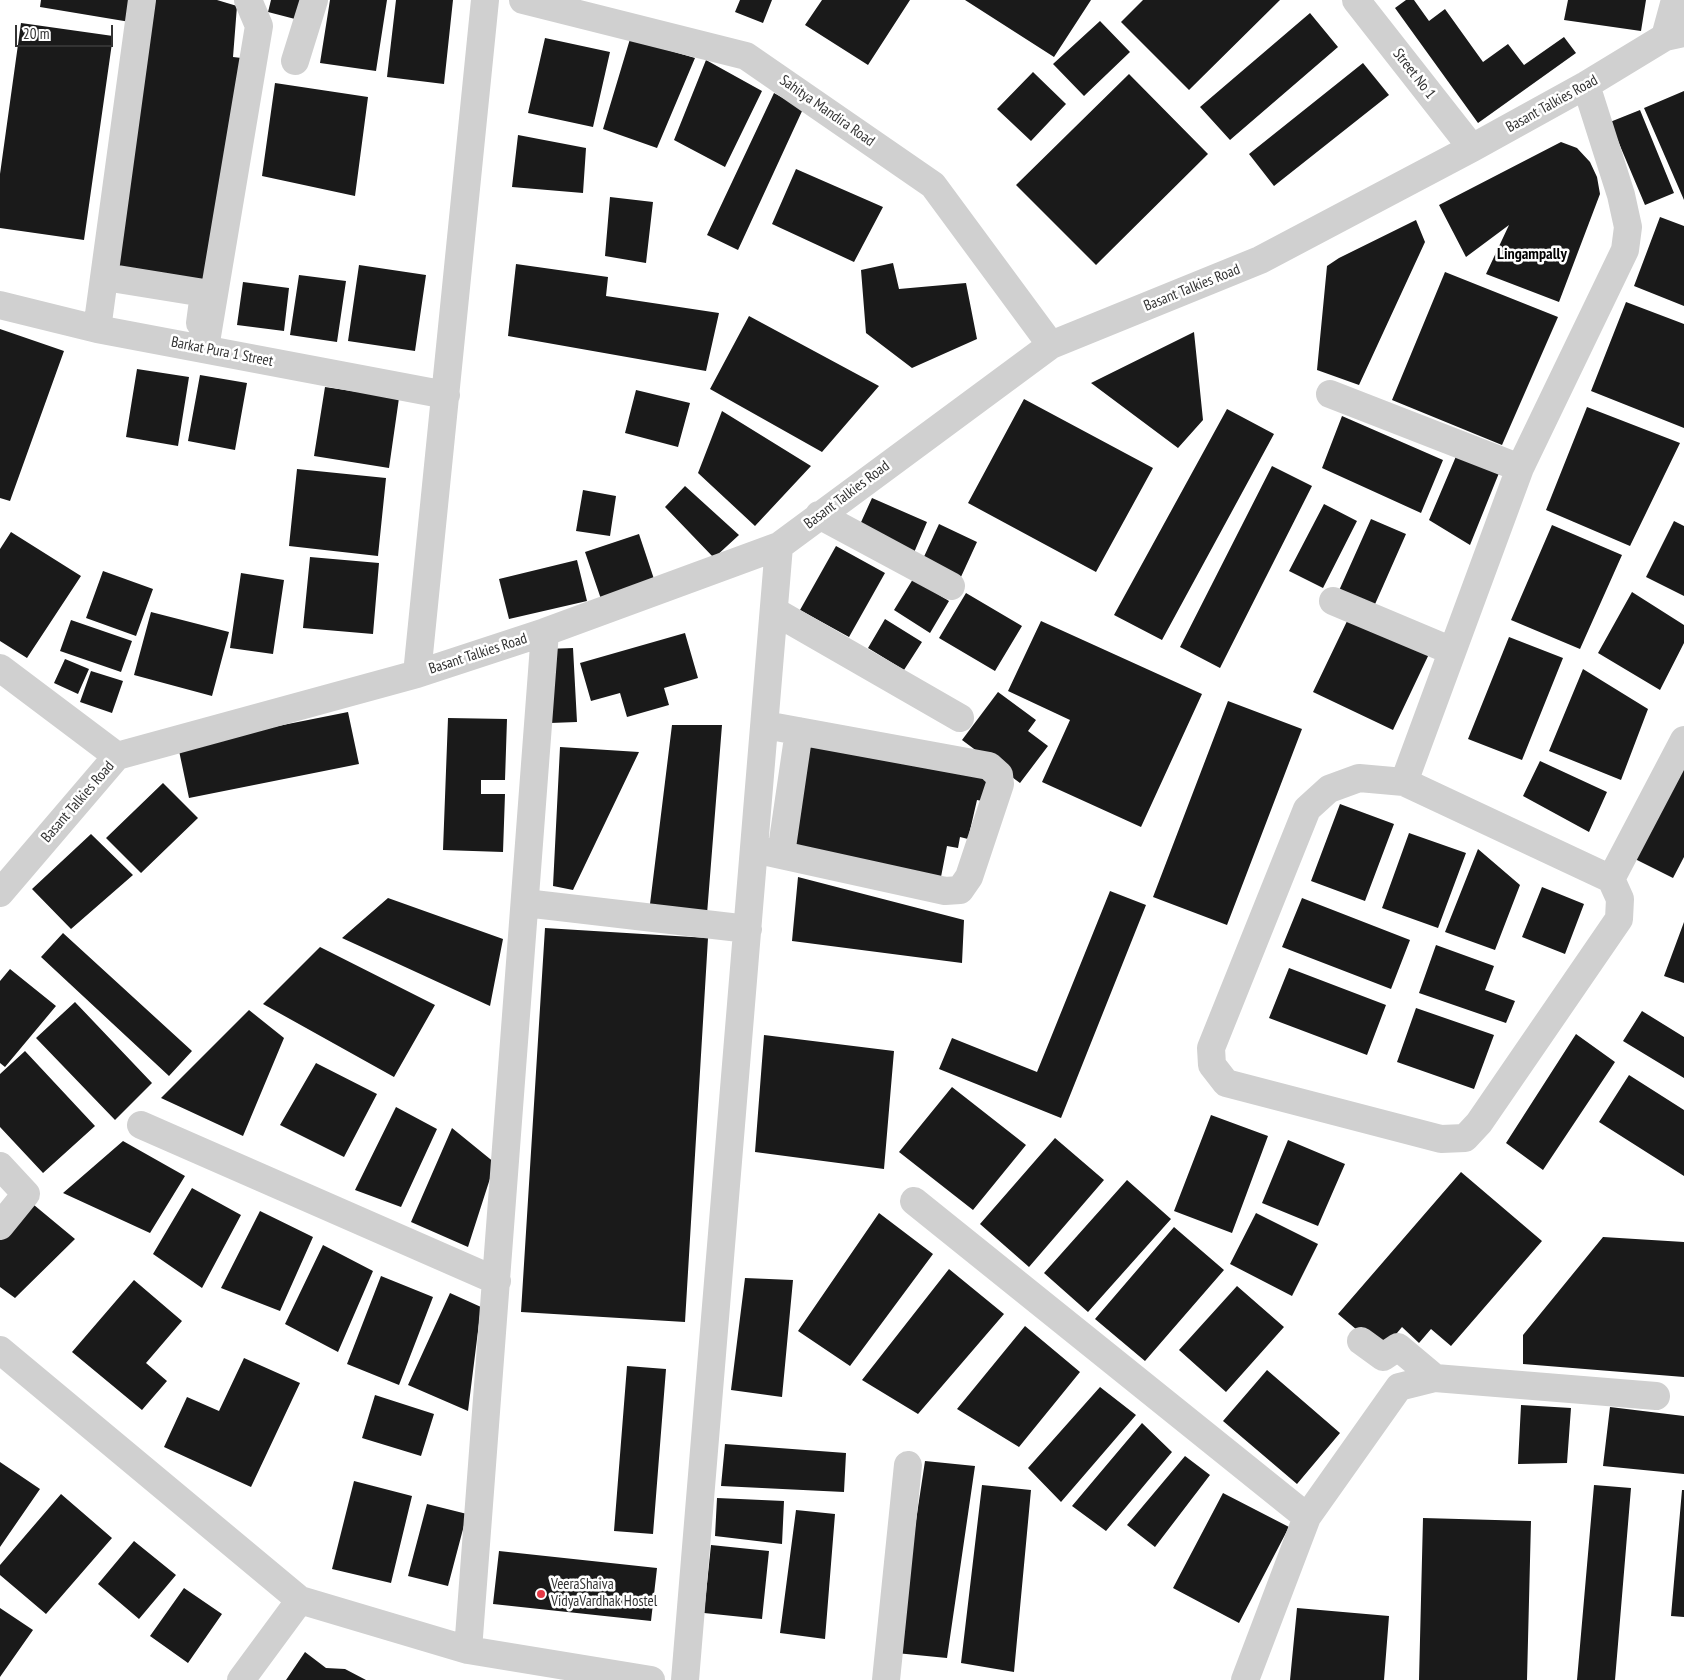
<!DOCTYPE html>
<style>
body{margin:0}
#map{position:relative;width:1684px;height:1680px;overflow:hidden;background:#fff;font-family:"PT Sans Narrow",sans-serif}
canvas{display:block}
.scale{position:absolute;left:15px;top:25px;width:98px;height:22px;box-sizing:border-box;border:2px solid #333;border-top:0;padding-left:6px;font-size:15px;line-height:18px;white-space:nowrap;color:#333;-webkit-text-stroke:4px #fff;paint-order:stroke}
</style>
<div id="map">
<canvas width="1684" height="1680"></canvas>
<div class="scale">20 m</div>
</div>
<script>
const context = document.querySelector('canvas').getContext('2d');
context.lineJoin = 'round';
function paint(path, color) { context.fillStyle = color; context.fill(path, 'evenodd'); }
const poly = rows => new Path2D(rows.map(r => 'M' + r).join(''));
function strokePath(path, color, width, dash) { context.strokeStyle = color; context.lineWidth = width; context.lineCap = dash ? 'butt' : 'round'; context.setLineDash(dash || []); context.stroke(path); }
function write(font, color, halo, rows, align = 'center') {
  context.font = font + ' "PT Sans Narrow",sans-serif'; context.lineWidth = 5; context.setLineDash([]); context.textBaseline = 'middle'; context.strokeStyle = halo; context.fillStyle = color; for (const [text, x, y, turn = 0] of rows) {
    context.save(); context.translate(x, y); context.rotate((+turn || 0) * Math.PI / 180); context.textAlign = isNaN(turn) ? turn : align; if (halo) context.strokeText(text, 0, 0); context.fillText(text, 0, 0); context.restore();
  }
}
const building = poly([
 [41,0,134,0,130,22,40,7],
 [150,0,217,0,237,6,233,57,250,59,211,291,116,275],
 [271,0,300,0,295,19,268,12],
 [330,0,387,0,376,71,320,63],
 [396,0,453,0,444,84,387,77],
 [740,0,772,0,763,23,735,12],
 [822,0,910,0,868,65,805,25],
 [965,0,1091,0,1054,57],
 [1143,0,1280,0,1189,90,1121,22],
 [1406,0,1414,0,1429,21,1445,9,1483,62,1508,44,1524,65,1564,37,1576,53,1478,123,1395,8],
 [1568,0,1646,0,1641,31,1564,20],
 [1310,13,1338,47,1230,140,1200,107],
 [1100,21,1130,52,1084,96,1053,64],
 [21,23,113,36,84,240,0,228,0,174],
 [545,38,610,52,593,127,528,113],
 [630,39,695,58,657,148,603,129],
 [706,60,762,91,725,167,674,140],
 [1363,63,1389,95,1274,186,1249,154],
 [1033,72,1066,104,1031,141,997,109],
 [1129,74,1208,154,1096,265,1016,185],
 [275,83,368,97,355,196,262,176],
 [1684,91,1684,200,1644,108],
 [774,93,803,109,738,250,707,235],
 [1640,110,1674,193,1645,205,1610,122],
 [518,135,586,148,583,193,512,187],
 [1561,142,1577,148,1590,162,1597,177,1600,194,1559,302,1486,274,1509,225,1466,257,1439,205],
 [796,169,883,207,854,262,772,224],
 [610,197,653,202,646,263,605,256],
 [1660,217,1684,226,1684,306,1634,286],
 [1416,220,1425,242,1359,385,1317,370,1327,266,1339,258],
 [893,263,899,289,966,283,977,339,912,368,866,333,861,270],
 [516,264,608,277,606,296,719,313,706,371,508,336],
 [359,265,426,275,415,351,348,341],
 [1445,272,1558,317,1502,445,1392,400],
 [299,275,346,281,337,342,290,335],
 [243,282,289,288,284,331,237,325],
 [1626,302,1684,324,1684,428,1591,391],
 [749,316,879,386,822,452,710,389],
 [0,329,64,351,10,501,0,498],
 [1194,332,1203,420,1178,448,1091,383],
 [137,369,189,377,178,446,126,437],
 [200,375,247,383,235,450,188,441],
 [325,387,399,398,389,468,314,456],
 [636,390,690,403,678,447,625,433],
 [1024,399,1153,468,1096,572,968,503],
 [1587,407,1680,443,1630,546,1546,510],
 [1227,409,1274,434,1162,640,1114,615],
 [722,411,811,466,755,526,698,473],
 [1342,416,1443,460,1421,513,1322,468],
 [1457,454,1499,473,1470,545,1429,520],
 [1272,466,1312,486,1220,668,1180,647],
 [297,469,386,478,378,556,289,546],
 [685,486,739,535,714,558,665,507],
 [583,490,616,496,610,536,576,531],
 [872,498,927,522,913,555,857,531],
 [1324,504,1357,521,1323,588,1289,571],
 [1371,519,1406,534,1372,611,1337,595],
 [1674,521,1684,526,1684,596,1646,577],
 [939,524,977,542,960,579,922,561],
 [1552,525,1622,555,1580,649,1511,620],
 [11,532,81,576,27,658,0,641,0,549],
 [639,534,655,582,601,599,585,552],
 [836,546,885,573,849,637,800,610],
 [310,557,379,563,373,634,303,628],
 [577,560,587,601,509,619,499,579],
 [103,571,153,589,136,636,86,618],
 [241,573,284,580,273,654,230,648],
 [913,579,949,601,930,633,894,610],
 [1632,592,1684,625,1684,643,1660,690,1598,653],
 [966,593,1022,626,995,671,939,638],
 [151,612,229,632,212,696,134,675],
 [1349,617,1429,654,1393,730,1313,692],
 [885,619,922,642,904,670,868,648],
 [71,620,132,641,121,672,60,651],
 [1041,621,1202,694,1141,827,1042,782,1070,720,1008,691],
 [685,633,698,678,664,688,669,705,627,717,620,693,591,701,580,663],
 [1509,637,1563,658,1522,760,1468,739],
 [573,648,577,722,550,723,546,649],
 [65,659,89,669,78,694,54,683],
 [1583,669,1648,709,1621,780,1549,751],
 [91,671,123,681,112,713,80,702],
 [998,692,1036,720,1028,731,1048,746,1020,783,962,740],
 [1228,701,1302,729,1227,925,1153,897],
 [348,712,359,764,189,798,178,746],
 [448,718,507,719,505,780,481,780,481,794,505,794,503,852,443,850],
 [672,725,722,725,707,914,650,904],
 [808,736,993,773,987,802,977,800,968,839,960,837,958,848,947,846,940,882,785,851],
 [560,747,639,752,573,890,553,886],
 [1540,761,1607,792,1589,832,1523,796],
 [1676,766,1684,770,1684,857,1673,878,1631,857],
 [163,783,198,818,141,873,106,838],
 [1340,804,1394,824,1365,901,1311,881],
 [1409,833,1466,853,1438,928,1382,908],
 [91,834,133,875,71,929,32,889],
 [1478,849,1520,885,1495,950,1445,932],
 [798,877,964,920,962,963,792,941],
 [1542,887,1584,904,1565,954,1522,937],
 [1110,891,1146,905,1061,1118,939,1069,952,1038,1037,1072],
 [388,898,503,939,490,1006,342,938],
 [1302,898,1410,940,1391,989,1282,947],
 [1684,922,1684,983,1664,976],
 [545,928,708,938,685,1322,521,1312],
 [63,933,192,1051,169,1076,41,957],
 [1436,945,1494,966,1485,990,1515,1001,1506,1023,1419,993],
 [320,947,435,1005,394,1077,263,1004],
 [1289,968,1386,1005,1367,1055,1269,1018],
 [10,969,56,1006,5,1067,0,1063,0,981],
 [75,1002,152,1083,115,1120,36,1038],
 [1416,1008,1494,1035,1474,1089,1397,1062],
 [249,1010,284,1038,243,1136,161,1098],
 [1642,1011,1684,1037,1684,1078,1623,1041],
 [1576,1034,1615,1062,1543,1170,1506,1143],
 [764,1035,894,1051,884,1169,755,1152],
 [25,1051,95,1126,43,1173,0,1127,0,1074],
 [316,1063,377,1094,344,1157,280,1125],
 [1629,1075,1684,1110,1684,1176,1599,1122],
 [952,1087,1026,1145,973,1210,899,1152],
 [396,1107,437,1129,401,1207,355,1190],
 [1211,1115,1268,1136,1232,1233,1174,1211],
 [452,1128,495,1163,468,1247,411,1222],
 [1055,1138,1104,1180,1029,1267,980,1224],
 [1288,1140,1345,1164,1318,1226,1262,1203],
 [123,1141,185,1176,150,1233,63,1193],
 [1461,1172,1542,1241,1451,1346,1431,1329,1419,1343,1402,1327,1382,1351,1338,1314],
 [1127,1180,1171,1219,1088,1312,1044,1273],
 [192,1188,241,1215,202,1288,153,1254],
 [34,1205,75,1239,15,1298,0,1287,0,1239],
 [260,1211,313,1237,280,1311,221,1288],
 [879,1213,933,1254,850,1366,798,1331],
 [1256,1213,1318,1244,1292,1296,1230,1264],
 [1174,1227,1224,1270,1145,1361,1095,1319],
 [1603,1237,1684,1242,1684,1377,1523,1364,1523,1335],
 [323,1245,373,1271,338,1352,285,1324],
 [949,1269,1004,1314,918,1414,862,1380],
 [381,1276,433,1297,399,1385,347,1364],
 [745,1278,793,1280,782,1397,731,1390],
 [134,1280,182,1321,146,1363,167,1381,142,1410,72,1352],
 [1237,1286,1284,1327,1226,1392,1179,1350],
 [450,1293,481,1307,468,1411,408,1385],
 [1025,1326,1080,1372,1019,1447,957,1409],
 [244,1358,300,1383,251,1487,164,1447,187,1397,219,1411],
 [627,1366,666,1369,653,1534,614,1531],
 [1267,1370,1340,1433,1297,1484,1223,1421],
 [1100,1387,1136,1415,1061,1502,1028,1468],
 [375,1395,434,1414,421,1456,362,1438],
 [1521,1405,1571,1408,1567,1463,1518,1464],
 [1610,1407,1684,1416,1684,1474,1603,1466],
 [1142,1423,1172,1452,1106,1531,1072,1506],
 [725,1444,846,1453,844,1492,721,1486],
 [1185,1456,1210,1475,1155,1547,1127,1525],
 [925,1461,975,1466,947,1658,896,1653],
 [0,1462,40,1489,0,1547],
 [354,1481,412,1496,391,1583,332,1569],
 [982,1485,1031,1490,1014,1672,961,1663],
 [1594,1485,1631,1488,1615,1680,1577,1680],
 [1682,1490,1684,1490,1684,1617,1671,1616],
 [1223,1493,1289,1527,1239,1623,1173,1588],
 [61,1494,112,1538,46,1614,0,1575,0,1565],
 [717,1498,784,1501,782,1544,715,1536],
 [427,1504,467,1514,448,1586,408,1576],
 [796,1510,835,1514,825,1639,780,1633],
 [1423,1518,1531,1521,1527,1680,1419,1680],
 [134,1541,176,1575,139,1619,98,1584],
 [711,1545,769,1551,762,1619,704,1613],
 [499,1551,657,1568,651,1621,493,1604],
 [184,1588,222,1614,188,1663,150,1636],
 [0,1608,33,1630,0,1677],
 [1297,1608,1389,1616,1384,1680,1290,1680],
 [305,1652,326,1668,345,1669,366,1680,286,1680]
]);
const minor = poly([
 [523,0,746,56,933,185,1051,345],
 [1356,0,1472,148],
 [1665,37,1675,0],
 [295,61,314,0],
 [1586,85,1621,195,1628,227,1625,250,1520,468,1404,782,1359,778,1329,789,1307,809,1211,1048,1212,1065,1226,1083,1441,1139,1465,1138,1479,1123,1619,919,1620,899,1611,879,1684,740],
 [105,277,204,293,200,323],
 [0,305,97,329,446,395],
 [97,329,142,0],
 [205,348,259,26,248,0],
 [1330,394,1520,468],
 [819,515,951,586],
 [1333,601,1452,651],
 [774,611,960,718],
 [0,668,117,756],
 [417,674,485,0],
 [1404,782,1611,879],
 [754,849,945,891,960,890,969,877,1000,784,999,775,989,766,765,725],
 [781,854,799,731],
 [0,893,117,756,417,674,545,632,779,546,1051,345,1260,260,1472,148,1586,85,1665,37,1684,33],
 [525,903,748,929],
 [141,1125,497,1281],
 [0,1166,26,1194,0,1226],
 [914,1201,1307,1517],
 [1361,1341,1383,1357,1398,1347,1435,1378],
 [0,1350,300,1600,468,1650,651,1680],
 [468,1650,545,632],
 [241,1680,300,1600],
 [685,1680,779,546],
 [886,1680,908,1465],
 [1245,1680,1307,1517,1399,1387,1435,1378,1656,1396]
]);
const markers = [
 [541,1594,5,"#e63946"]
];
const streetNames = [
 ["Street No 1",1414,74,52],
 ["Basant Talkies Road",1552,104,-29],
 ["Sahitya Mandira Road",827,111,35],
 ["Basant Talkies Road",1192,288,-22],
 ["Barkat Pura 1 Street",222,352,11],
 ["Basant Talkies Road",847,495,-37],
 ["Basant Talkies Road",478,654,-18],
 ["Basant Talkies Road",78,802,-49]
];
const poiNames = [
 ["VeeraShaiva",551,1585],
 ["VidyaVardhak Hostel",551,1602]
];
const neighbourhoodNames = [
 ["Lingampally",1532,254]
];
paint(building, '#1a1a1a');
strokePath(minor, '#d0d0d0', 28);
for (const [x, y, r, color] of markers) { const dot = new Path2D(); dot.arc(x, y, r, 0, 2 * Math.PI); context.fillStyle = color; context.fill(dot); strokePath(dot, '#fff', 2); }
write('15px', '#333', '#fff', streetNames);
write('15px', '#333', '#fff', poiNames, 'left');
write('bold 16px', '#000', '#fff', neighbourhoodNames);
</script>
